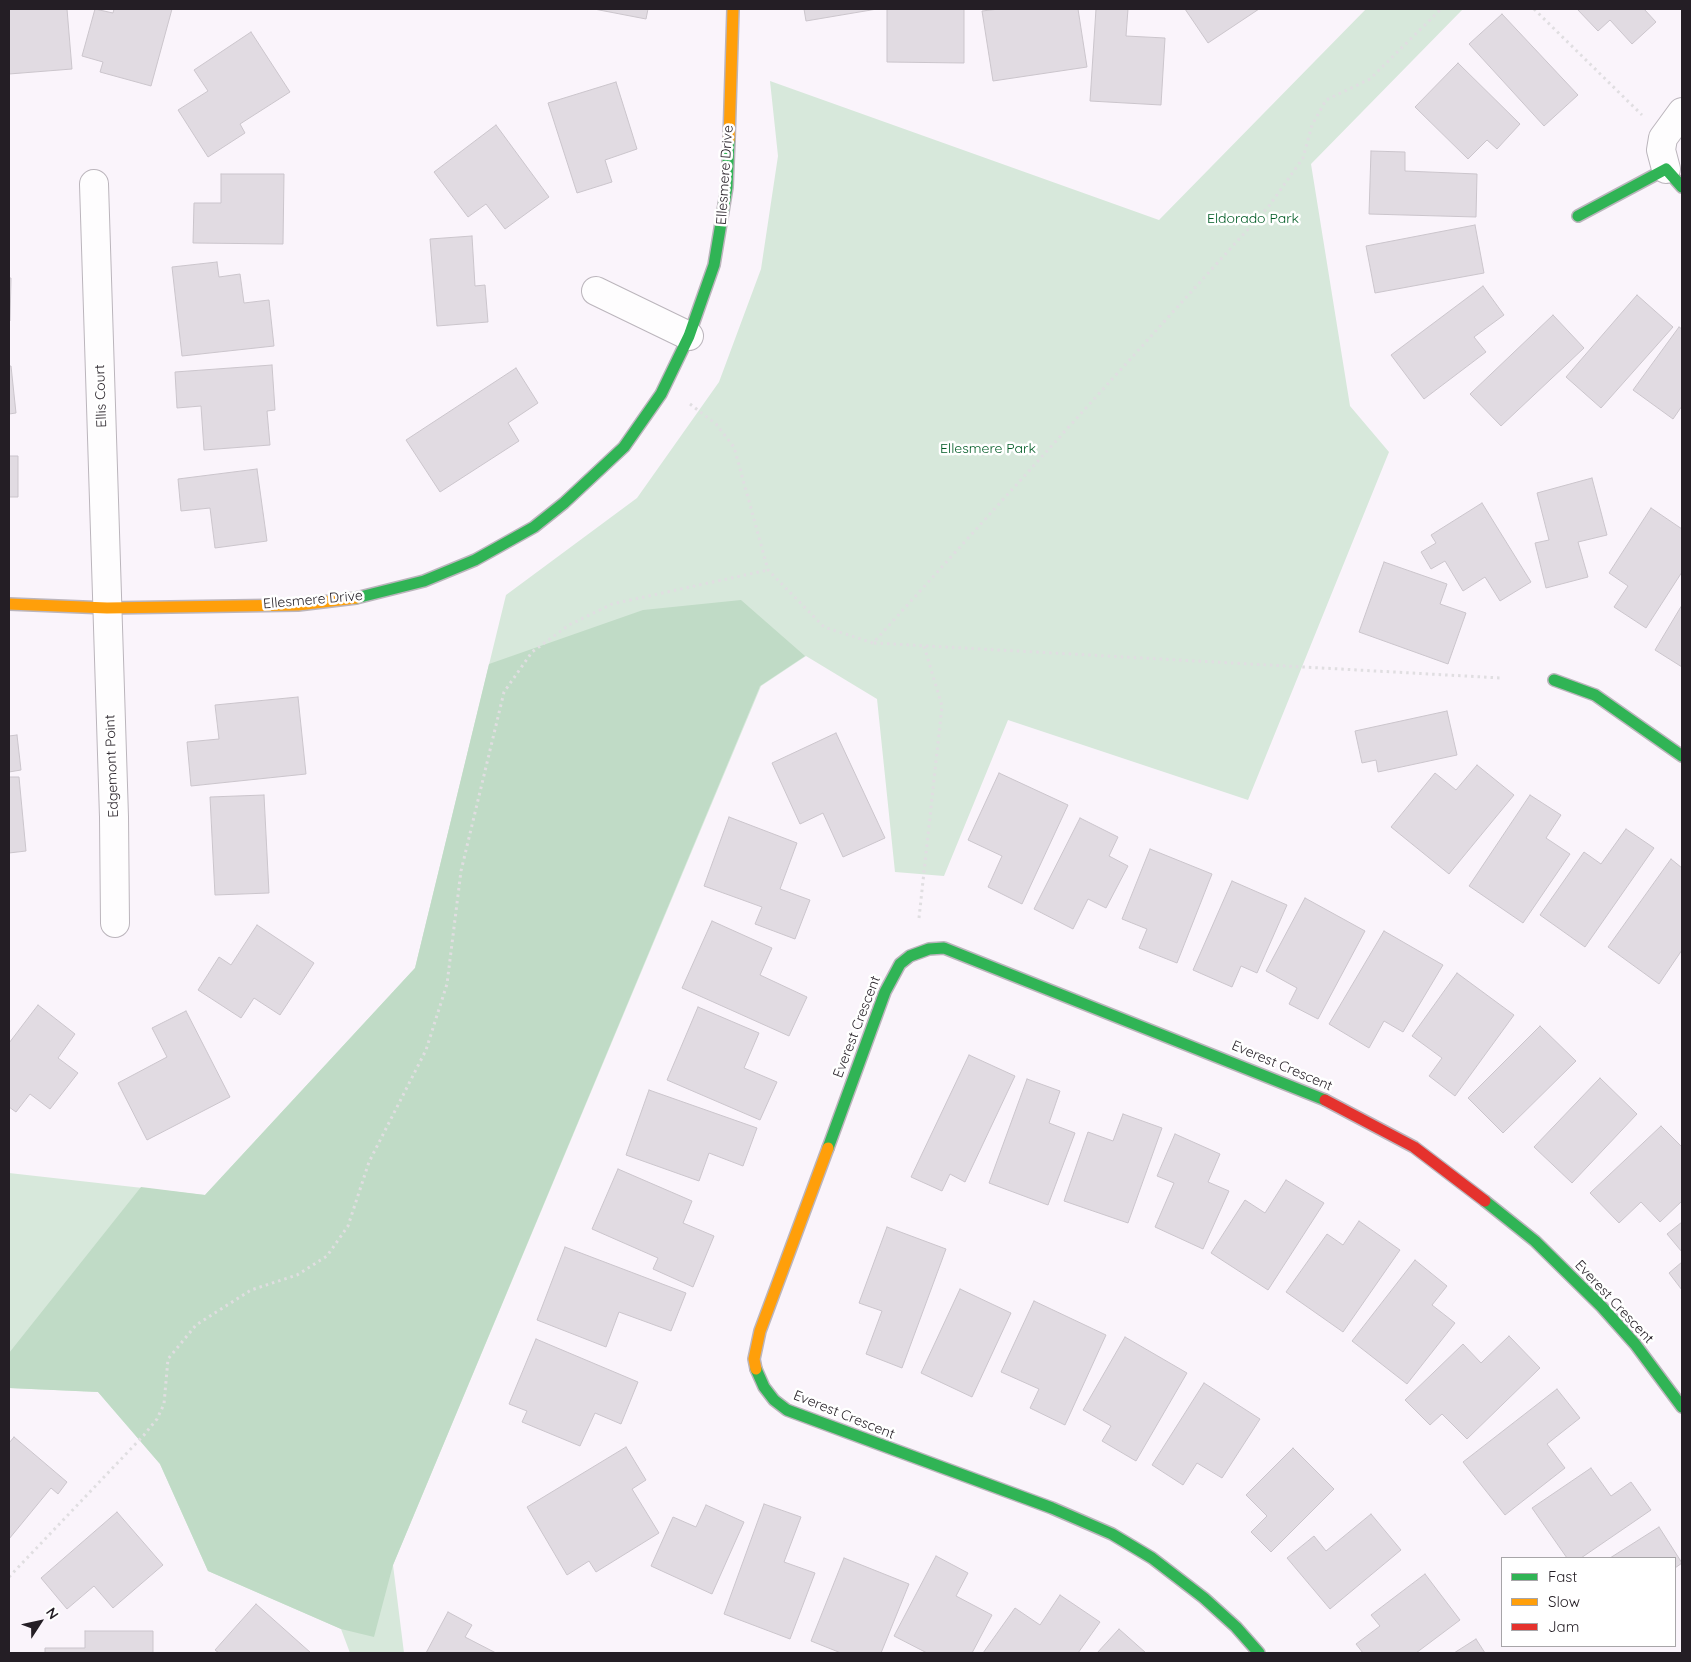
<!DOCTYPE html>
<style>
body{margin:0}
#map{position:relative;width:1691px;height:1662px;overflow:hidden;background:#faf4fb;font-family:Quicksand,sans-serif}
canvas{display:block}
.frame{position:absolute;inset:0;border:10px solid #241e25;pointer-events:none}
.legend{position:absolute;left:1501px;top:1557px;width:175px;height:90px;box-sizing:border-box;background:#fff;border:1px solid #a7a5a8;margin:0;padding:6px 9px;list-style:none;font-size:15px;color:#241e25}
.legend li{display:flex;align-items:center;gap:10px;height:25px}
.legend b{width:25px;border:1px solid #a7a5a8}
.north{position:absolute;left:15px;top:1597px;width:50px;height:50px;-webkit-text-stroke:4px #fff;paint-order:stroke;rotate:55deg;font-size:14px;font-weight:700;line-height:20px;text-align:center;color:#241e25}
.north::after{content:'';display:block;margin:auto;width:18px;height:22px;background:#241e25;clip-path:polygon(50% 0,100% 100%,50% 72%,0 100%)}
</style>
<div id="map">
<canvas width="1691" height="1662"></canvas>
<div class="frame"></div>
<ul class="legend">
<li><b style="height:6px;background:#30b455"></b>Fast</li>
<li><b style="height:6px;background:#ff9f0a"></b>Slow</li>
<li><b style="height:6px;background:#e5322d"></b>Jam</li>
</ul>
<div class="north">N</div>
</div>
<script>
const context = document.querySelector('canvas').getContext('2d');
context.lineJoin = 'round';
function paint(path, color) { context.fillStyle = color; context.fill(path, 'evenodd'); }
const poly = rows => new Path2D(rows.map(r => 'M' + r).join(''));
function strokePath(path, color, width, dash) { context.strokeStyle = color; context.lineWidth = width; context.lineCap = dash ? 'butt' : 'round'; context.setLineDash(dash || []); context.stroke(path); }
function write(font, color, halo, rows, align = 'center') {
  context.font = font + ' Quicksand,sans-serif'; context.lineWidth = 5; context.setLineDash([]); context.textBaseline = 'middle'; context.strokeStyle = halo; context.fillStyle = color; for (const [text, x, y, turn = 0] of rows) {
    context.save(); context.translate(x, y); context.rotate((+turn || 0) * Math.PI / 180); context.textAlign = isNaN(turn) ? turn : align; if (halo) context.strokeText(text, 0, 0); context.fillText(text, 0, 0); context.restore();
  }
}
const green = poly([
 [1366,9,1463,9,1311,164,1350,406,1389,452,1248,800,1008,720,944,876,895,872,877,699,806,656,761,686,393,1565,404,1653,350,1653,341,1629,208,1571,160,1464,98,1392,9,1388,9,1173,205,1195,415,968,506,595,637,498,719,382,761,269,778,156,770,81,1159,220]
]);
const forest = poly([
 [741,600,805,656,760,686,393,1565,374,1637,341,1629,208,1571,160,1464,98,1392,9,1388,9,1353,141,1187,205,1195,415,968,489,664,643,610]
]);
const building = poly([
 [9,9,67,9,72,69,9,74,9,9],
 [95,9,113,13,114,9,172,9,151,86,100,72,103,62,82,56,95,9],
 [594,9,648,9,646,19,594,9],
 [804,9,877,9,806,21,804,9],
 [887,9,964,9,964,63,887,62,887,9],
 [999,9,1078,9,1087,67,993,81,982,11,999,9],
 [1096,9,1128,9,1126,36,1165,38,1161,105,1090,101,1096,9],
 [1185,9,1259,9,1208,43,1185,9],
 [1577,9,1644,9,1656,22,1632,44,1610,20,1598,31,1577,9],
 [1502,14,1578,95,1544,126,1469,44,1502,14],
 [251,32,290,92,240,124,245,133,208,157,178,110,208,91,194,70,251,32],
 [1458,63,1520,124,1497,149,1487,140,1468,159,1415,107,1458,63],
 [616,82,637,149,605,160,612,182,577,193,548,103,616,82],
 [496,125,549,197,505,229,486,204,468,217,434,172,496,125],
 [1371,151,1405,152,1405,171,1477,174,1476,217,1369,214,1371,151],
 [221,174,284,174,283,244,193,243,194,203,221,203,221,174],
 [1475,225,1484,273,1375,293,1366,246,1475,225],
 [472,236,475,286,485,285,488,322,437,326,430,239,472,236],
 [217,262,219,277,240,274,244,303,269,300,274,346,182,356,172,267,217,262],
 [9,278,11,278,10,321,9,321,9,278],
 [1483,286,1504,315,1474,337,1486,352,1424,399,1391,355,1483,286],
 [1637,295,1673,327,1601,408,1566,377,1637,295],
 [1553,315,1584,348,1501,426,1470,394,1553,315],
 [1679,327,1682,329,1682,406,1673,419,1633,390,1679,327],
 [272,365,275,410,267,411,270,445,204,450,201,406,177,408,175,372,272,365],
 [9,366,11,366,16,413,9,414,9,366],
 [516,368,538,403,508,423,519,441,440,492,406,440,516,368],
 [9,456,18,456,18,497,9,497,9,456],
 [257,469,267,541,215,548,210,508,181,511,178,479,257,469],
 [1592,478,1607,535,1578,542,1588,577,1546,588,1535,543,1549,540,1537,493,1592,478],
 [1482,503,1531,582,1500,601,1485,577,1463,591,1445,561,1431,569,1421,552,1436,543,1431,535,1482,503],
 [1651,508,1682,529,1682,572,1646,628,1614,607,1628,586,1609,573,1651,508],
 [1384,562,1447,584,1440,604,1466,613,1448,664,1359,632,1384,562],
 [1682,605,1682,667,1655,650,1682,605],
 [298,697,306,774,191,786,187,742,219,739,215,705,298,697],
 [1447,711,1457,755,1378,772,1376,760,1362,763,1355,731,1447,711],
 [836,733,885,838,843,857,823,813,800,824,772,763,836,733],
 [17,735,21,770,9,772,9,736,17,735],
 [1477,765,1514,795,1449,874,1391,827,1435,773,1456,790,1477,765],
 [999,773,1068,805,1022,904,988,887,1002,856,968,840,999,773],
 [9,777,19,777,26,851,9,853,9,874,9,777],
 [264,795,269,893,215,895,210,797,264,795],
 [1530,795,1561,815,1546,838,1570,854,1523,923,1469,886,1530,795],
 [729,817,797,843,780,889,810,900,795,939,755,924,762,907,704,886,729,817],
 [1080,818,1118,837,1109,856,1128,866,1106,908,1088,899,1073,929,1034,909,1080,818],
 [1626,829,1654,848,1585,947,1540,915,1584,852,1601,864,1626,829],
 [1150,849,1212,874,1177,963,1139,948,1147,929,1122,919,1150,849],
 [1671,859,1682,868,1682,950,1659,984,1608,947,1671,859],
 [1232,881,1287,905,1257,973,1241,966,1232,987,1193,970,1232,881],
 [1305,898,1365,931,1318,1019,1289,1004,1297,988,1266,971,1305,898],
 [712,921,772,948,760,975,807,997,789,1036,682,988,712,921],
 [257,925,314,963,280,1015,254,998,241,1018,198,990,219,957,231,965,257,925],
 [1384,931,1443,965,1403,1032,1384,1021,1369,1048,1329,1024,1384,931],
 [1457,973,1514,1015,1455,1096,1429,1076,1442,1058,1412,1036,1457,973],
 [38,1005,75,1034,58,1058,78,1073,50,1109,30,1094,16,1112,9,1107,9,1043,38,1005],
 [698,1007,759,1033,744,1068,777,1082,760,1120,667,1080,698,1007],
 [186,1011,230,1097,147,1140,118,1083,167,1057,152,1028,186,1011],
 [1540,1026,1576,1061,1503,1133,1468,1098,1540,1026],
 [969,1055,1015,1076,965,1182,950,1174,942,1191,911,1177,969,1055],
 [1600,1078,1637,1114,1572,1183,1534,1147,1600,1078],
 [1027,1079,1060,1091,1049,1123,1075,1133,1048,1205,989,1183,1027,1079],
 [649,1090,757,1128,743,1166,709,1153,699,1181,626,1155,649,1090],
 [1123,1114,1162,1128,1128,1223,1064,1201,1088,1132,1113,1141,1123,1114],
 [1661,1126,1682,1147,1682,1201,1660,1222,1641,1202,1619,1223,1590,1193,1661,1126],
 [1175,1134,1220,1154,1208,1182,1229,1191,1203,1249,1155,1227,1174,1183,1157,1176,1175,1134],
 [618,1169,692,1201,683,1223,714,1236,693,1287,653,1269,658,1258,592,1229,618,1169],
 [1286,1180,1324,1203,1268,1290,1211,1253,1245,1200,1265,1213,1286,1180],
 [1359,1221,1400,1250,1343,1332,1286,1292,1327,1234,1343,1245,1359,1221],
 [1682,1222,1682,1252,1667,1234,1682,1222],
 [887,1227,946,1249,902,1368,866,1354,882,1311,859,1303,887,1227],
 [565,1247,686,1293,671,1331,619,1312,606,1347,537,1320,565,1247],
 [1415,1260,1447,1286,1432,1305,1455,1323,1407,1384,1352,1341,1415,1260],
 [1682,1262,1682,1290,1669,1273,1682,1262],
 [960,1289,1011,1313,972,1397,921,1373,960,1289],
 [1034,1301,1106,1335,1065,1425,1030,1408,1039,1389,1001,1372,1034,1301],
 [1509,1336,1540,1368,1467,1439,1442,1414,1430,1425,1405,1400,1463,1344,1481,1363,1509,1336],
 [1125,1337,1187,1373,1136,1461,1102,1441,1111,1426,1083,1410,1125,1337],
 [536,1339,638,1382,621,1424,595,1413,580,1446,522,1422,527,1411,509,1404,536,1339],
 [1204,1383,1260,1419,1222,1478,1197,1463,1183,1485,1152,1465,1204,1383],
 [1557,1389,1580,1418,1547,1444,1565,1468,1505,1515,1463,1462,1557,1389],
 [14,1437,67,1482,58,1494,51,1488,9,1539,9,1443,14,1437],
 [626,1447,646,1480,632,1489,659,1533,596,1572,589,1561,567,1575,527,1507,626,1447],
 [1293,1448,1334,1489,1271,1552,1251,1532,1267,1516,1246,1495,1293,1448],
 [1591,1468,1611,1496,1631,1482,1651,1510,1581,1558,1567,1558,1532,1508,1591,1468],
 [764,1504,801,1517,784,1562,815,1573,790,1639,724,1614,764,1504],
 [706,1505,744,1522,712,1594,651,1566,673,1517,696,1527,706,1505],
 [117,1512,163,1565,113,1608,94,1586,67,1609,41,1578,117,1512],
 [1371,1514,1401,1550,1330,1609,1287,1558,1314,1536,1326,1551,1371,1514],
 [1659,1527,1682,1563,1675,1568,1675,1558,1610,1558,1659,1527],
 [936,1556,968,1573,956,1596,992,1615,972,1653,927,1653,894,1636,936,1556],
 [844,1558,909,1584,881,1653,841,1653,811,1641,844,1558],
 [1425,1574,1460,1620,1416,1653,1363,1653,1356,1644,1380,1626,1371,1615,1425,1574],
 [1060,1595,1100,1622,1078,1653,983,1653,1015,1608,1040,1625,1060,1595],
 [256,1604,311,1653,219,1653,215,1650,256,1604],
 [448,1612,472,1625,465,1637,496,1653,426,1653,448,1612],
 [1119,1629,1146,1653,1097,1653,1119,1629],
 [85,1631,153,1631,153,1653,45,1653,45,1648,85,1648,85,1631],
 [1476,1639,1485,1653,1454,1653,1476,1639]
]);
const path = poly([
 [1534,9,1642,115],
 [690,404,716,424,734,447,768,570,824,627,873,643,1269,206,1303,158,1312,125,1326,100,1370,79,1441,9],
 [874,643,1501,678],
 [919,918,942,706,924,646],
 [9,1577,144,1435,157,1419,164,1404,168,1359,196,1325,251,1290,297,1275,327,1256,348,1226,369,1162,426,1050,447,984,461,871,504,692,532,652,569,625,612,604,768,570]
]);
const street = poly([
 [1666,169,1661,150,1663,138,1682,112],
 [94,184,114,817,115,923],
 [596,291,689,336]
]);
const fast = poly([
 [1578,216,1666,169,1682,187],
 [356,598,424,581,475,560,534,527,564,503,624,447,661,394,689,336,714,265,727,187,729,140],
 [1554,680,1595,695,1682,756],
 [828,1148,885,992,900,964,910,956,929,949,944,948,1325,1100],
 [1485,1201,1535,1241,1602,1307,1635,1344,1682,1407],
 [756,1369,764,1387,774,1400,787,1410,1052,1508,1112,1534,1152,1558,1204,1598,1236,1627,1259,1653]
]);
const slow = poly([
 [729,140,733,9],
 [9,604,107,608,298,605,356,598],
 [756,1369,754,1359,760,1331,828,1148]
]);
const jam = poly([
 [1325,1100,1414,1147,1485,1201]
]);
const streetNames = [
 ["Ellesmere Drive",725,175,-86],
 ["Ellis Court",101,396,-92],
 ["Ellesmere Drive",313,600,-5],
 ["Edgemont Point",112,766,-92],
 ["Everest Crescent",857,1027,-69],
 ["Everest Crescent",1282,1066,23],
 ["Everest Crescent",1614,1302,47],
 ["Everest Crescent",844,1415,22]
];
const parkNames = [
 ["Eldorado Park",1253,219],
 ["Ellesmere Park",988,449]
];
paint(green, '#d7e8db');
paint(forest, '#c0dbc6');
paint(building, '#e1dbe2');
strokePath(building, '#cbc5cc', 1);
strokePath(street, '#bbb5bc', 30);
strokePath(fast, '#bbb5bc', 14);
strokePath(slow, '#bbb5bc', 14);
strokePath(jam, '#bbb5bc', 14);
strokePath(path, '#e0dee1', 3, [2.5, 4]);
strokePath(street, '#fefdfe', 28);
strokePath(fast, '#30b455', 11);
strokePath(slow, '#ff9f0a', 11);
strokePath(jam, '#e5322d', 11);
write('14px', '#241e25', '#fff', streetNames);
write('14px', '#005b25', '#fff', parkNames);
</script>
